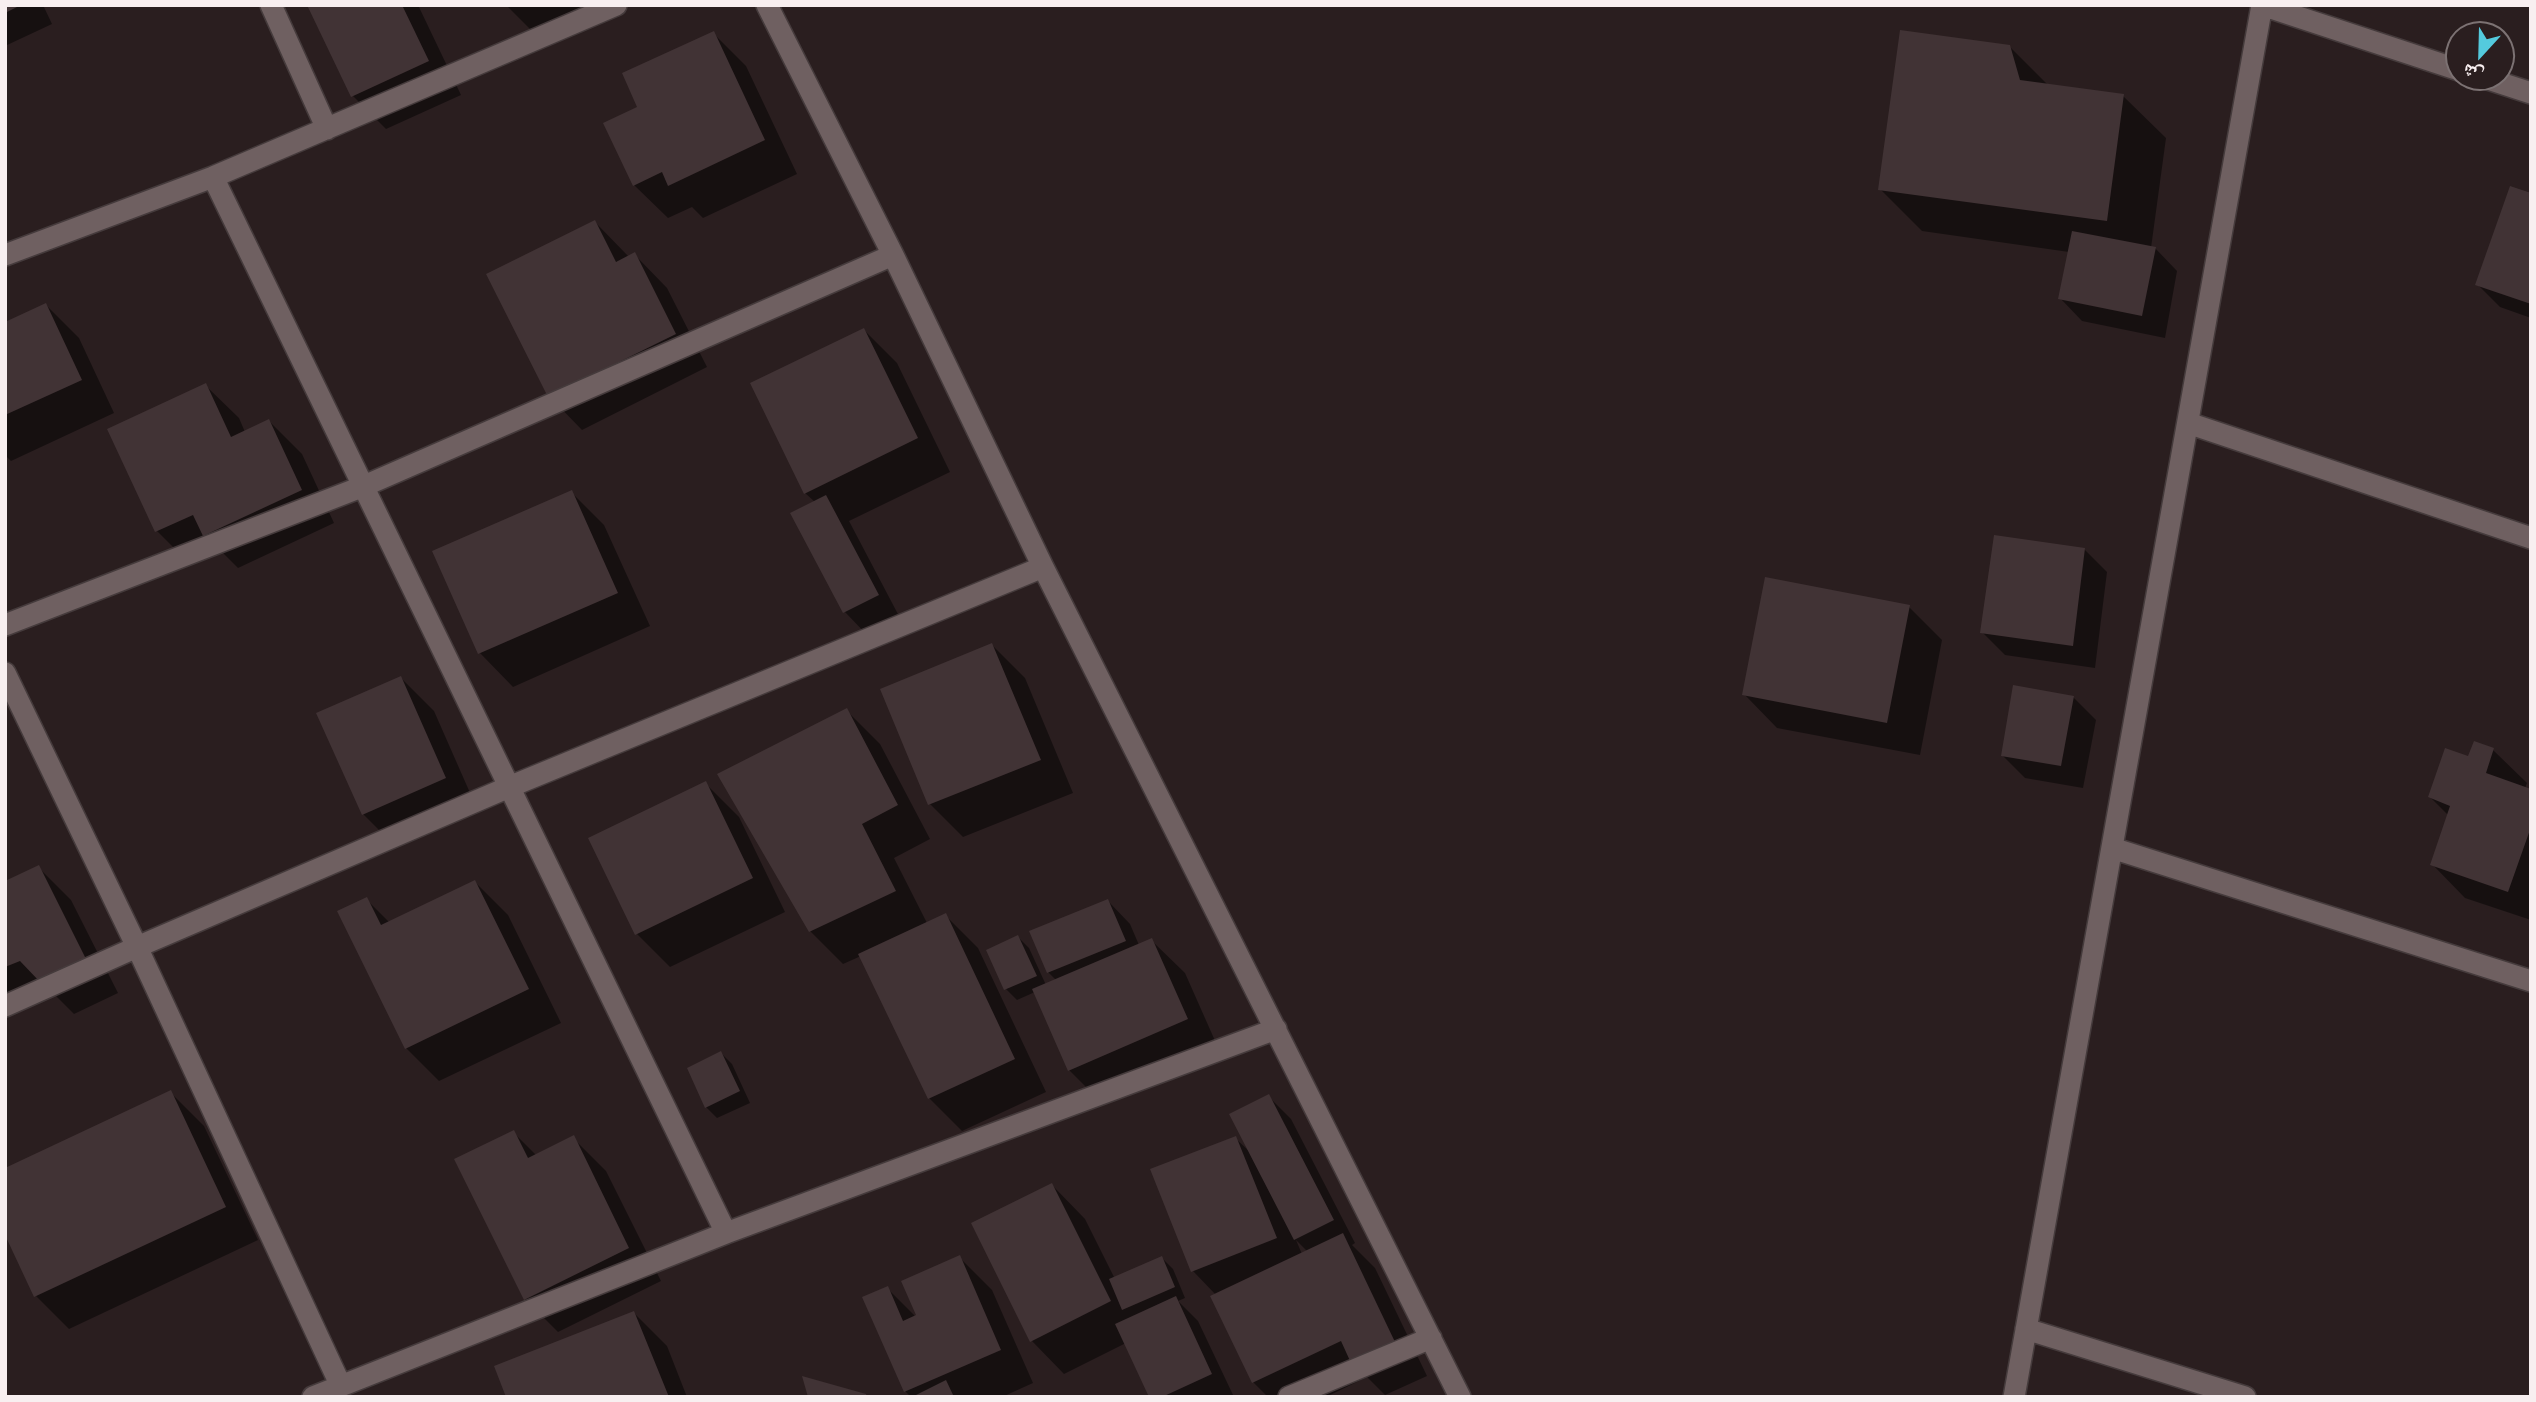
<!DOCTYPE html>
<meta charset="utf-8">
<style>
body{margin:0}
#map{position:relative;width:2536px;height:1402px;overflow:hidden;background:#2a1e1f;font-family:Mulish,"Noto Naskh Arabic",sans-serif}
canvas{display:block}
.frame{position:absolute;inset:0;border:7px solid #f8eff0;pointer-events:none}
.north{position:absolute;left:2445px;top:21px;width:70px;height:70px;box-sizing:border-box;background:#2a1e1f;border:2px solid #7c7273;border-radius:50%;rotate:202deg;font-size:19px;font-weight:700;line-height:28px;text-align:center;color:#f8eff0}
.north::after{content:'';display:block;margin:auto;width:24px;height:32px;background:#54cadd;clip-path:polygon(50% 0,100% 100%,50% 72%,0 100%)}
</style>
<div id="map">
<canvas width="2536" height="1402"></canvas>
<div class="frame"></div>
<div class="north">ش</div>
</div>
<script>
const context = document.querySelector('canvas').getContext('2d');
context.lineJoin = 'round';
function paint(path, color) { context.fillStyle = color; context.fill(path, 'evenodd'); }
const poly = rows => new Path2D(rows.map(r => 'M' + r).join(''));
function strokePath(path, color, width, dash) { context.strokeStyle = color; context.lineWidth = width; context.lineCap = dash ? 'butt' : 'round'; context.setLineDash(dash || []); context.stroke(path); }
const shadow = poly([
 [5,5,43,5,52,24,5,46],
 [309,5,418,5,461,95,386,129,353,96],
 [506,5,603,5,533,32],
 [713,33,746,66,797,174,703,218,692,207,668,218,634,185,639,108],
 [2009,46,2048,85,2123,96,2166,138,2151,248,2155,248,2177,271,2165,338,2082,321,2060,298,2069,252,1922,231,1880,189],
 [2531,195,2531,318,2500,307,2477,284],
 [595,222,629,257,634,254,667,288,707,367,582,430,549,396],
 [46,305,79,338,114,413,11,461,5,455,5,324],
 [864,330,897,363,950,472,849,521,900,618,867,635,845,612,792,514,815,502,805,493],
 [205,385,239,418,245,432,269,421,302,454,334,523,238,568,220,550,190,564,157,531],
 [571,492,604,525,650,626,513,687,480,653,434,552],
 [2084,549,2107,572,2095,668,2005,655,1982,632],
 [1909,607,1942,640,1920,755,1777,728,1744,694],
 [992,645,1025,678,1073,793,963,837,930,804],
 [401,678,434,711,478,811,396,847,363,814],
 [2073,697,2096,720,2083,788,2025,778,2002,755],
 [847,711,880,744,930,839,894,858,927,923,945,915,978,948,1046,1092,962,1131,929,1098,861,956,843,964,810,931],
 [2493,750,2527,783,2525,788,2531,790,2531,920,2465,898,2432,864,2449,816,2430,797,2469,758],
 [706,784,739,817,785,912,670,967,637,934],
 [38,867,71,900,118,993,74,1014,54,994,5,1013,5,883],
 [475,882,508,915,561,1023,439,1081,406,1048,366,899,390,923],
 [1108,901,1130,924,1139,945,1151,940,1185,973,1220,1052,1102,1103,1069,1070,1035,992,1017,1000,1006,989,1018,937,1029,948,1046,985,1057,981,1048,972,1032,932],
 [721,1053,732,1064,750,1103,717,1118,706,1107],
 [170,1092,204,1126,258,1240,69,1329,36,1296],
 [1268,1096,1291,1119,1355,1243,1352,1245,1375,1268,1427,1376,1385,1395,1367,1377,1326,1397,1268,1397,1253,1382,1212,1297,1216,1295,1193,1271,1235,1138,1249,1151],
 [1296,1240,1307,1251,1302,1254],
 [513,1132,537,1156,573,1138,606,1171,661,1281,558,1332,525,1299],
 [1052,1185,1085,1219,1115,1279,1162,1258,1173,1269,1185,1298,1178,1301,1198,1321,1234,1397,1151,1397,1126,1343,1064,1374,1031,1340],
 [959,1257,992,1290,1033,1383,1002,1397,911,1397,905,1391,887,1288,920,1321],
 [634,1313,667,1346,687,1397,508,1397]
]);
const building = poly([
 [5,5,21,5,5,13],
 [307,5,402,5,429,61,351,97],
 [1900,30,2010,45,2020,80,2124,94,2107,221,1878,190],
 [714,31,765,140,668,186,662,172,633,186,603,123,637,107,622,73],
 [2510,186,2531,193,2531,304,2475,285],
 [595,220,616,262,635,252,676,334,548,397,486,274],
 [2072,231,2156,247,2142,316,2058,299],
 [46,303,82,380,5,415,5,322],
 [864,328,918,438,804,494,750,383],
 [206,383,231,437,269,419,302,490,203,536,193,515,155,532,107,429],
 [572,490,618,593,478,654,432,551],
 [826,495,879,595,843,613,790,513],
 [1994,535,2085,548,2073,646,1980,633],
 [1765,577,1910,605,1887,723,1742,695],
 [992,643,1041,760,928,805,880,689],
 [401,676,446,778,362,815,316,713],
 [2013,685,2074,696,2061,766,2001,756],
 [847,708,898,805,862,824,896,891,809,932,717,774],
 [2474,741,2494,748,2486,773,2531,789,2531,827,2508,892,2430,865,2450,806,2428,797,2445,748,2468,756],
 [706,781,753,878,635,935,588,838],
 [39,865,86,959,40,982,20,961,5,967,5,881],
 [475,880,529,989,405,1049,337,911,367,897,381,925],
 [1108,899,1126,941,1047,973,1029,931],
 [946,913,1015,1059,928,1099,858,954],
 [1018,935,1037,976,1004,990,986,950],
 [1152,938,1188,1019,1068,1071,1032,989],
 [721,1051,740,1091,705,1108,687,1068],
 [171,1090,226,1207,34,1297,5,1235,5,1168],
 [1269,1094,1334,1220,1294,1240,1229,1114],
 [514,1130,528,1158,574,1135,629,1248,524,1300,454,1159],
 [1236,1136,1277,1238,1191,1272,1150,1169],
 [1052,1183,1111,1301,1030,1342,971,1223],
 [1343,1233,1395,1342,1351,1363,1341,1341,1252,1383,1210,1296],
 [960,1255,1001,1350,904,1392,862,1297,888,1286,903,1321,916,1315,901,1281],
 [1162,1256,1175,1287,1122,1310,1109,1279],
 [1176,1296,1212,1374,1162,1397,1149,1397,1115,1324],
 [634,1311,669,1397,506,1397,494,1366],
 [802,1376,866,1394,867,1397,808,1397],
 [946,1380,954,1397,912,1397]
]);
const minor = poly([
 [271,5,327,129],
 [767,5,893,255,1043,567,1460,1397],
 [2482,77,2531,93],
 [213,177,726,1233],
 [5,255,213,177,616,5],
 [2188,423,2531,538],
 [5,625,364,486,893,255],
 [5,673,137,947,340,1384],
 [2112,848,2531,981],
 [5,1006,137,947,509,787,1043,567],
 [2026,1329,2245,1397],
 [313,1397,726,1233,1276,1029],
 [1289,1397,1431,1338],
 [2014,1397,2262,5,2459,70]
]);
paint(shadow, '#0007');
paint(building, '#413335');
strokePath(minor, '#453b3c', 24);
strokePath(minor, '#6f6061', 21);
</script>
